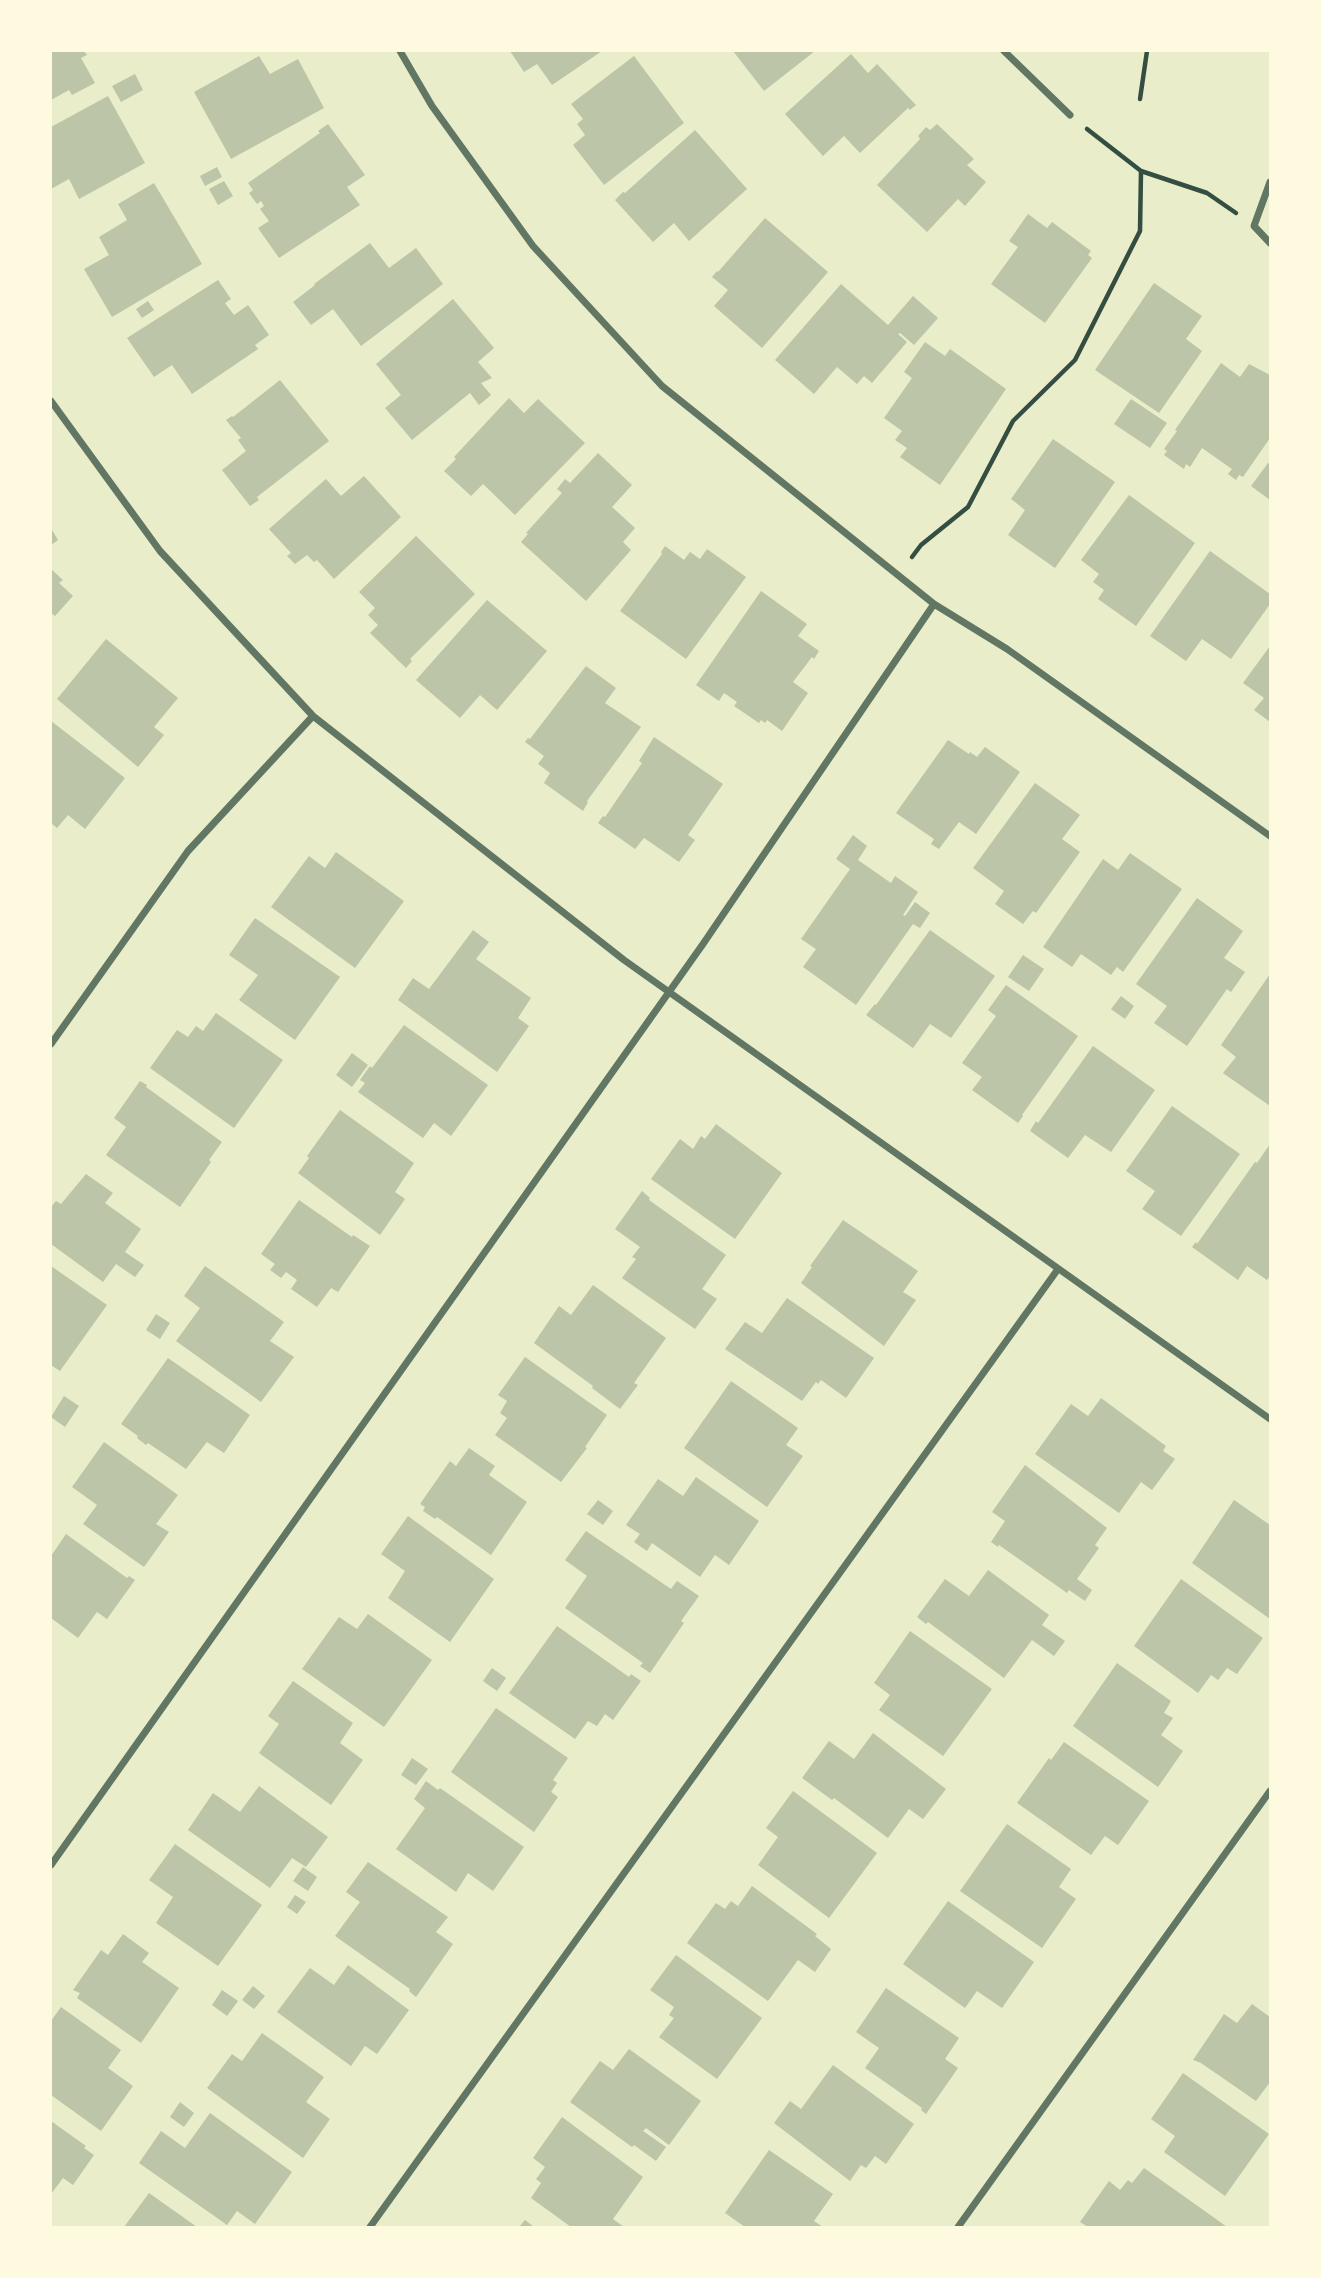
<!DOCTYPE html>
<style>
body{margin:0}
#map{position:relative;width:1321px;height:2278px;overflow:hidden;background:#e9edc9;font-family:Overpass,sans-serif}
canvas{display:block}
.frame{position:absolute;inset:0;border:52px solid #fefae0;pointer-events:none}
</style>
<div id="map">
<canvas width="1321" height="2278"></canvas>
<div class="frame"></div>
</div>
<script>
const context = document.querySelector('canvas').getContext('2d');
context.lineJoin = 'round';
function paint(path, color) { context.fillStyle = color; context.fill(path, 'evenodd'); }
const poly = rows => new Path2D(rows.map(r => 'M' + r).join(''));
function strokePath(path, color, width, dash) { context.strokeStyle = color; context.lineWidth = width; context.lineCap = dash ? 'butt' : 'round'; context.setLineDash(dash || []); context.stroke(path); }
const building = poly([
 [51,51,84,51,87,55,81,58,95,83,72,95,69,90,51,100],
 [510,51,602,51,552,85,537,64,524,72],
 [733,51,815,51,764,91],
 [851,54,868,73,877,64,916,105,910,110,908,108,860,153,844,136,823,156,785,114],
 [259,56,270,74,298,59,324,108,231,159,194,92],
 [634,56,684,123,604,185,573,145,585,135,577,124,583,119,571,104],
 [135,74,143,90,121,102,112,86],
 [108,96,145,163,79,199,69,179,51,189,51,127],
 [328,124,365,175,347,187,360,205,279,258,258,228,269,221,260,209,264,206,261,201,257,204,249,193,253,190,248,183,320,133,318,131],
 [937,124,974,159,967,165,986,182,965,206,958,199,927,232,877,185,920,139,918,136,926,127,930,130],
 [695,130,747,189,689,241,674,223,653,242,615,200,623,192,625,193],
 [217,167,222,177,205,186,200,176],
 [224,181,233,196,218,205,209,189],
 [154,183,202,264,112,317,84,269,109,255,99,237,127,220,118,204],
 [1028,214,1047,228,1052,222,1091,251,1088,255,1092,258,1045,323,991,284,1018,247,1009,241],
 [765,218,828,272,762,348,714,306,728,290,712,277,717,271,718,272],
 [370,243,389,268,416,248,443,284,361,346,333,309,311,325,293,302,315,285,314,284],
 [218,280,231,299,225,303,234,315,248,305,269,335,255,345,258,349,192,394,172,365,154,377,127,338],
 [1154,283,1202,316,1186,339,1202,351,1159,413,1095,370],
 [841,284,888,325,913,296,938,318,914,345,900,333,898,334,907,342,872,383,864,376,857,384,837,367,814,394,775,360],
 [453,299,494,348,478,362,492,378,481,383,491,395,479,405,470,393,412,440,385,408,401,395,376,364],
 [148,301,154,310,142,318,136,309],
 [925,342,945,356,950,349,1006,389,940,485,900,457,907,448,895,440,902,431,884,418,912,378,904,372],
 [1221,363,1240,377,1249,364,1270,375,1270,438,1243,477,1239,475,1236,480,1228,474,1232,469,1202,448,1190,467,1186,464,1184,469,1164,455,1167,451,1164,449,1177,431,1175,430],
 [280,380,329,441,257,497,259,500,250,506,222,470,246,451,238,440,241,438,226,420,232,416,233,417],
 [509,398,524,413,538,399,585,443,515,515,483,484,471,496,444,471,456,459,454,457],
 [1131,399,1167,423,1150,448,1114,424],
 [1053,439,1115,482,1055,568,1008,535,1025,510,1011,499],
 [598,453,632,485,612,507,635,528,623,542,631,550,586,601,521,542,528,534,526,533,562,493,557,489,565,479,570,483],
 [1268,463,1270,464,1270,500,1251,486],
 [364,476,401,517,334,579,317,560,314,562,307,555,295,564,287,556,291,553,269,529,326,479,341,496],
 [1129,495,1195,543,1136,626,1098,599,1104,590,1093,582,1099,574,1081,560],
 [51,528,58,540,51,545],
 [416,536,475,594,410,659,412,661,406,668,370,633,378,625,368,615,375,608,359,592],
 [665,546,684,560,690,552,700,559,707,549,746,577,686,659,620,611,662,554,661,552],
 [1210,551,1270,594,1270,604,1231,659,1202,639,1186,661,1150,636],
 [51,569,63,580,59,583,73,596,55,616,51,613],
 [761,591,807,624,798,636,819,651,814,659,812,657,793,682,808,693,782,731,767,720,765,723,761,720,759,723,734,706,737,702,724,693,719,701,696,685],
 [487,600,547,651,497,710,480,695,460,718,416,680],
 [106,639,178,698,154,727,164,735,138,767,57,699],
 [1270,646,1270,722,1254,710,1264,698,1243,683],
 [586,666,616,688,605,703,641,727,587,801,588,802,583,811,544,783,550,773,538,764,544,756,525,742,528,738,530,739],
 [51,721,125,778,85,829,68,815,57,828,51,823],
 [654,737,723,784,688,835,695,840,679,862,644,838,635,849,598,823,603,816,605,817,642,763,639,761],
 [948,740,969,754,970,752,977,757,985,747,1020,772,976,834,959,822,939,849,931,844,934,839,896,813],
 [1035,783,1080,815,1062,839,1080,852,1036,913,1033,911,1023,924,995,904,1004,891,973,868],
 [853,835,867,846,858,860,891,883,895,876,918,892,903,915,905,916,915,902,930,913,920,928,913,924,856,1005,803,967,816,949,801,939,850,869,836,859],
 [336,852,404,901,355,968,271,907,309,856,325,868],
 [1130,853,1182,889,1123,972,1117,967,1111,975,1081,954,1072,967,1043,947,1103,859,1118,870],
 [1197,898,1243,931,1224,958,1245,972,1231,992,1227,989,1187,1046,1154,1023,1167,1006,1136,984],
 [255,918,340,977,295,1040,239,1000,258,975,229,955],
 [473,930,489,942,476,959,531,998,518,1018,529,1026,497,1072,398,1000,413,978,429,989],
 [930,930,995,976,951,1038,930,1024,913,1048,866,1015,875,1004,876,1005],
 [1023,955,1044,969,1029,991,1008,977],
 [1270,974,1270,1106,1223,1073,1236,1057,1221,1045],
 [1006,985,1078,1036,1022,1115,1023,1116,1018,1123,972,1090,982,1077,962,1063,996,1016,988,1010],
 [1121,996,1134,1006,1125,1019,1111,1009],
 [216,1013,283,1060,234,1128,150,1068,177,1030,188,1037,196,1026,203,1031],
 [404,1025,488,1085,451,1136,434,1123,423,1138,358,1092,365,1083,360,1080,370,1066,372,1068],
 [1093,1046,1155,1090,1111,1152,1085,1135,1068,1158,1030,1131,1036,1121,1038,1123],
 [352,1053,368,1065,352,1087,336,1075],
 [140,1081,147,1085,146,1087,222,1142,209,1160,211,1162,180,1207,106,1155,126,1127,114,1118],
 [1172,1106,1240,1154,1181,1236,1142,1209,1155,1191,1126,1171],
 [340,1110,414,1163,395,1192,405,1199,380,1235,298,1173,309,1158,307,1156],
 [716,1124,782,1173,735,1239,651,1179,680,1139,693,1149,701,1136,705,1139],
 [1270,1144,1270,1276,1267,1280,1247,1266,1238,1280,1192,1247,1196,1242,1197,1244,1255,1162,1257,1163],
 [86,1174,113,1193,105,1203,141,1229,125,1252,144,1265,135,1277,116,1264,103,1282,51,1244,51,1207,56,1201,61,1204],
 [642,1191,650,1198,649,1200,726,1255,702,1289,717,1299,695,1329,622,1278,636,1259,632,1257,640,1247,615,1229],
 [299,1200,352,1237,353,1235,370,1246,338,1292,331,1288,317,1307,291,1289,297,1280,286,1272,281,1278,270,1270,275,1264,261,1254],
 [843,1220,918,1271,903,1292,916,1300,884,1346,801,1283,812,1267,810,1266],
 [51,1266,107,1305,60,1371,51,1365],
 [205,1266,284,1322,270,1341,294,1357,261,1402,176,1341,200,1308,184,1296],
 [593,1285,666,1338,634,1383,638,1385,620,1409,592,1388,593,1386,534,1343,559,1306,571,1315],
 [787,1298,874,1358,846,1398,821,1380,818,1384,816,1382,802,1401,725,1349,745,1322,762,1333],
 [156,1314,170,1323,160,1339,146,1330],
 [525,1357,607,1415,585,1447,587,1448,561,1482,495,1435,507,1418,500,1413,507,1401,498,1395],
 [168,1358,250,1415,224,1453,207,1442,186,1469,148,1443,146,1445,137,1438,138,1436,121,1424],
 [731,1381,798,1428,786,1445,803,1456,767,1507,684,1448],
 [64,1396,79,1406,65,1427,51,1417],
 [1101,1398,1166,1446,1163,1451,1175,1459,1152,1490,1141,1482,1119,1513,1035,1454,1071,1404,1088,1416],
 [104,1442,178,1495,156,1524,169,1532,144,1567,83,1524,97,1505,72,1487],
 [469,1448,495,1466,489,1475,527,1502,491,1555,437,1517,435,1519,423,1511,425,1507,420,1504,450,1461,456,1466],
 [1025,1465,1107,1528,1095,1545,1099,1548,1077,1579,1092,1590,1085,1601,1069,1590,1067,1593,999,1545,998,1547,991,1542,1005,1521,992,1512],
 [696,1477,759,1521,729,1565,715,1555,700,1577,652,1543,647,1551,634,1542,640,1534,626,1525,658,1479,683,1496],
 [598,1500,613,1511,603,1525,587,1514],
 [1234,1500,1270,1525,1270,1619,1192,1563],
 [408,1516,494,1579,450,1642,388,1598,405,1571,381,1554],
 [586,1531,671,1589,677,1581,699,1596,681,1621,684,1623,650,1673,640,1666,643,1663,565,1608,587,1576,565,1560],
 [66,1534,127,1578,129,1576,135,1580,107,1619,97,1612,78,1638,51,1618,51,1556],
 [988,1570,1049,1615,1042,1625,1065,1641,1054,1656,1032,1640,1004,1678,928,1622,926,1624,917,1617,945,1579,969,1596],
 [1181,1579,1263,1638,1237,1674,1227,1668,1218,1680,1211,1675,1198,1693,1134,1646],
 [368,1614,432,1660,384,1727,302,1669,339,1617,357,1629],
 [557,1626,629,1677,631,1674,641,1681,613,1720,605,1714,597,1726,588,1721,575,1739,509,1693],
 [910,1631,992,1689,943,1756,879,1710,890,1695,874,1683],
 [1117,1663,1171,1701,1164,1713,1173,1718,1161,1735,1183,1751,1158,1787,1073,1726],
 [492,1668,506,1678,497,1691,483,1681],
 [293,1681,353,1723,340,1743,363,1760,331,1805,259,1753,279,1724,268,1716],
 [496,1708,568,1758,553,1780,557,1783,551,1792,558,1797,534,1832,451,1772],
 [873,1733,946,1789,923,1819,909,1809,888,1838,834,1798,832,1800,802,1778,829,1741,854,1759],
 [1064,1742,1149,1801,1118,1845,1105,1836,1091,1855,1017,1803,1049,1758,1051,1760],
 [412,1758,428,1769,416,1785,401,1775],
 [426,1781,438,1790,440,1788,524,1847,493,1891,468,1873,456,1892,396,1849,425,1808,414,1799],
 [259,1786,328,1837,306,1867,292,1858,270,1888,188,1830,213,1793,240,1812],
 [793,1791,877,1853,829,1918,758,1865,778,1837,766,1828],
 [1007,1824,1071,1869,1059,1887,1076,1899,1042,1948,960,1891],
 [175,1844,262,1905,218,1966,156,1923,173,1897,149,1880],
 [368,1862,448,1917,436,1932,453,1944,416,1997,409,1991,410,1989,335,1936,360,1902,346,1892],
 [303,1867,317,1877,308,1891,293,1881],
 [752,1886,817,1934,815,1936,831,1949,815,1972,798,1960,768,2001,687,1943,716,1903,725,1909,731,1901,738,1906],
 [295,1895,306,1902,297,1914,287,1907],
 [948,1901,1034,1962,1002,2008,977,1991,965,2008,903,1964],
 [123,1934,149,1953,142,1962,179,1988,141,2043,77,1998,80,1993,73,1990,101,1950,108,1955],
 [676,1955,762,2018,717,2079,659,2037,674,2018,669,2015,674,2007,650,1990],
 [348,1965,409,2010,377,2054,365,2046,351,2066,277,2012,310,1968,334,1985],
 [253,1986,265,1996,254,2009,242,2000],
 [886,1988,959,2038,945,2059,958,2068,926,2114,921,2110,922,2108,865,2068,879,2048,856,2032],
 [222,1990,238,2001,227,2016,212,2005],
 [1252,2004,1270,2017,1270,2082,1256,2101,1201,2063,1193,2060,1224,2014,1237,2023],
 [61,2007,121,2050,108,2068,133,2086,101,2131,51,2095,51,2021],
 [262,2033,324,2077,306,2102,330,2119,303,2158,207,2088,232,2054,242,2061],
 [629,2049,701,2101,669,2145,646,2128,643,2131,666,2147,656,2161,634,2145,632,2147,570,2102,600,2061,613,2070],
 [833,2065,914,2124,886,2164,875,2156,866,2168,861,2165,850,2181,774,2123,790,2101,801,2109],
 [1183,2073,1269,2134,1225,2196,1164,2152,1175,2136,1151,2119],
 [180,2102,194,2113,184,2127,170,2117],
 [210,2113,292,2172,255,2224,237,2211,227,2225,139,2163,161,2131,185,2148],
 [562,2117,643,2177,613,2219,624,2227,571,2227,531,2198,541,2183,536,2179,545,2167,533,2158],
 [51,2121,86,2146,84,2148,94,2155,73,2185,63,2178,51,2194],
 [769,2150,833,2194,814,2221,823,2227,745,2227,725,2213],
 [1144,2168,1209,2214,1227,2227,1088,2227,1080,2222,1109,2181,1120,2190,1128,2180,1132,2183],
 [149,2193,197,2227,124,2227],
 [525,2220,534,2227,519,2227]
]);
const path = poly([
 [1140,99,1147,51],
 [1087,129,1141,171,1207,193,1236,213],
 [912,557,921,545,968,507,1013,421,1075,360,1140,231,1141,171]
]);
const minor = poly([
 [400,51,432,106,533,246,662,386,934,604,1007,649,1270,836],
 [1004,51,1070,115],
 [1270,182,1254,226,1270,243],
 [51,401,160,551,313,716,624,960,1270,1419],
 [51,1044,188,851,313,716],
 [51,1865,703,944,934,604],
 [370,2227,1058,1269],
 [958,2227,1270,1791]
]);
paint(building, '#bcc5a7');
strokePath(path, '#344e41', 4.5);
strokePath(minor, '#617663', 7);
</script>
